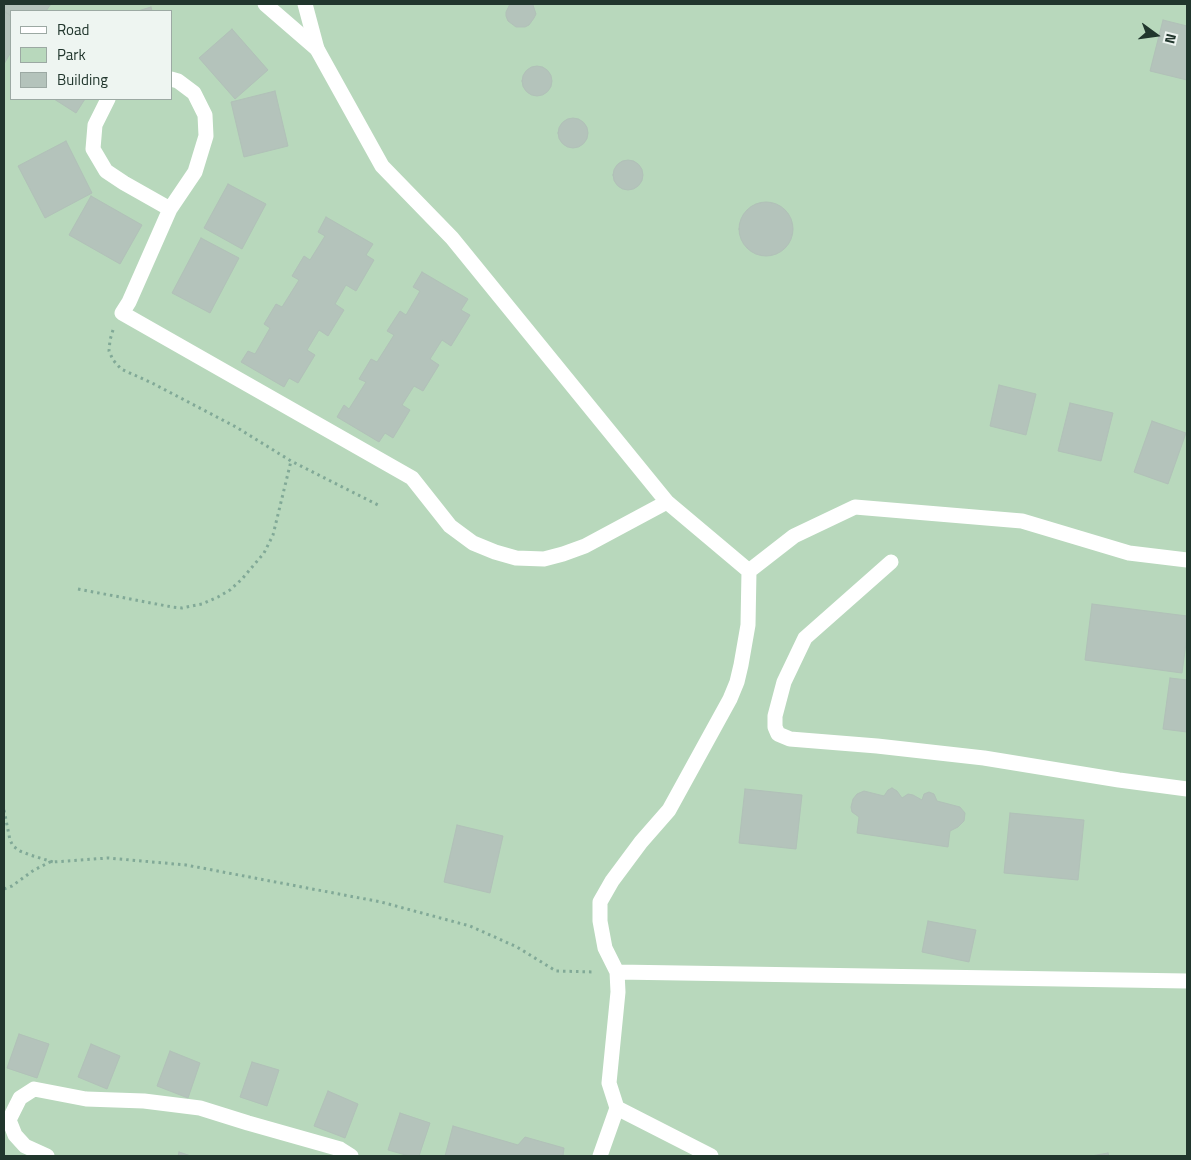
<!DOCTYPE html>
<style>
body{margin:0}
#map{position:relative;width:1191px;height:1160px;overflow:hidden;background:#dee8e2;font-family:"Titillium Web",sans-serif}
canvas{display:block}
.frame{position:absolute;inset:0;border:5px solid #21362d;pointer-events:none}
.legend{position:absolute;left:10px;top:10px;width:162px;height:90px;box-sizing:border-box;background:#eef5f1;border:1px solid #9ca9a3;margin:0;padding:6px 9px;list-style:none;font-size:15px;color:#21362d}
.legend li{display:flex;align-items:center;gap:10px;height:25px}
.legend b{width:25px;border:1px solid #9ca9a3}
.north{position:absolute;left:1131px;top:10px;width:50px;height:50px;-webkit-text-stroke:4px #eef5f1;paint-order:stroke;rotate:104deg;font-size:14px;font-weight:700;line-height:20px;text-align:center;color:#21362d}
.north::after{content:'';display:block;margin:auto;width:18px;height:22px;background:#21362d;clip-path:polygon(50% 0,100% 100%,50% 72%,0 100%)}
</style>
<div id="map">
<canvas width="1191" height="1160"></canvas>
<div class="frame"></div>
<ul class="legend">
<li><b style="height:6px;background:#fff"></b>Road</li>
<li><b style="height:14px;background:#b8d8bc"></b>Park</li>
<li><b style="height:14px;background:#b4c3bb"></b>Building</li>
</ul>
<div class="north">N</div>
</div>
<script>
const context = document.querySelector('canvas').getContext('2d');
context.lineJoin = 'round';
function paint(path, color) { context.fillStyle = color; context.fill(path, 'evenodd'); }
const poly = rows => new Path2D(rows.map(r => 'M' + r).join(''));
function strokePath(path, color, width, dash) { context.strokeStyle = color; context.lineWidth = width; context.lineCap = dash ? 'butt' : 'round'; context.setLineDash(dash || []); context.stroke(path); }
const green = poly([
 [4,4,1187,4,1187,1156,4,1156],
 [11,11,171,11,171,99,11,99]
]);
const building = poly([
 [4,4,51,4,46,11,11,11,11,16,4,11,4,4],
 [510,4,532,4,533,5,536,14,534,18,529,25,525,27,516,27,508,21,506,16,506,12,510,4],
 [151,7,152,11,138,11,151,7],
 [4,11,11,16,11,52,4,64,4,11],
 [1163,20,1187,26,1187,80,1150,71,1163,20],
 [232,29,268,70,235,99,199,58,232,29],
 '522 81a15 15 0 1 1 30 0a15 15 0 1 1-30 0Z',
 [275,91,288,146,244,157,231,102,275,91],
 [54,99,85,99,76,113,54,99],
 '558 133a15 15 0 1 1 30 0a15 15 0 1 1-30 0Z',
 [66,141,92,193,45,218,18,166,66,141],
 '613 175a15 15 0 1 1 30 0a15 15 0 1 1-30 0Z',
 [228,184,266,204,242,249,204,228,228,184],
 [91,196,142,225,120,264,69,235,91,196],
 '739 229a27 27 0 1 1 54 0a27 27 0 1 1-54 0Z',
 [326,217,373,244,366,255,374,260,356,291,346,285,335,304,344,310,328,336,319,330,307,350,315,355,298,383,289,378,284,387,241,362,248,351,255,354,270,328,264,324,276,304,282,307,299,280,292,276,304,256,310,260,325,236,318,232,326,217],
 [201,238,239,258,210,313,172,293,201,238],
 [422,272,468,299,461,310,470,315,451,346,442,340,430,359,439,365,423,391,414,386,402,405,410,410,393,438,385,433,379,442,337,417,344,405,349,409,366,382,359,379,371,359,377,362,394,335,387,331,400,311,406,315,420,291,413,287,422,272],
 [999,385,1036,394,1026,435,990,426,999,385],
 [1070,403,1113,413,1101,461,1058,451,1070,403],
 [1152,421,1186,433,1168,484,1134,472,1152,421],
 [1092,604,1187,616,1187,636,1182,673,1085,660,1092,604],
 [1170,678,1187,680,1187,732,1163,729,1170,678],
 [892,788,897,791,902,798,908,794,913,795,922,800,924,794,929,792,934,794,937,801,960,807,965,813,964,821,958,827,950,831,948,847,857,833,859,817,852,812,851,807,853,799,857,794,864,791,884,796,888,790,892,788],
 [745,789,802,795,796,849,739,843,745,789],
 [1010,813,1084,820,1078,880,1004,873,1010,813],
 [457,825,503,836,490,893,444,882,457,825],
 [928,921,976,930,969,962,922,952,928,921],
 [19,1034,49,1044,37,1078,7,1068,19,1034],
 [91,1044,120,1056,107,1089,78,1077,91,1044],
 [170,1051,200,1063,188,1098,157,1086,170,1051],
 [252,1062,279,1070,267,1106,240,1097,252,1062],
 [328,1091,358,1104,345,1138,314,1126,328,1091],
 [400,1113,430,1123,419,1156,409,1156,388,1150,400,1113],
 [453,1126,518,1145,525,1137,564,1148,563,1156,445,1156,453,1126],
 [179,1152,191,1156,178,1156,179,1152],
 [1108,1153,1109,1156,1091,1156,1108,1153]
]);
const path = poly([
 [113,330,110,340,109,351,113,360,121,369,152,383,236,427,291,461,380,506],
 [78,589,172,607,182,608,202,604,218,597,230,590,242,579,264,553,273,535,291,461],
 [4,810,10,840,13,846,20,851,30,855,53,862],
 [4,889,12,886,34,870,50,862,53,862,108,858,186,865,381,902,470,926,517,947,556,971,594,972]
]);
const service = poly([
 [305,4,317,49]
]);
const minor = poly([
 [265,4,317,49,382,166,452,238,667,502,749,571],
 [171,79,178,81,194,93,205,115,206,136,195,172,170,209,129,302,122,313,412,478,450,526,473,543,495,552,516,558,544,559,563,554,585,546,667,502],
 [108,99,95,125,93,149,106,171,124,183,170,209],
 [891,562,805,638,784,682,775,716,775,727,778,734,790,739,877,746,984,758,1119,780,1187,789],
 [617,972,1187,981],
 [47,1156,25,1146,15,1135,9,1120,20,1098,34,1089,86,1099,144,1101,200,1108,248,1123,340,1149,351,1156],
 [600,1156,617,1108],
 [711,1156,617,1108,609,1083,618,992,617,972,605,948,600,921,600,902,612,881,641,842,669,810,730,699,737,682,741,665,748,625,749,571,794,536,855,507,1022,521,1129,553,1187,560]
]);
paint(green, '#b8d8bc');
paint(building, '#b4c3bb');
strokePath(building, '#b1c1b8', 1);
strokePath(path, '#81a997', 3, [2.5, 4]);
strokePath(service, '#fff', 15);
strokePath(minor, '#fff', 15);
</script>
